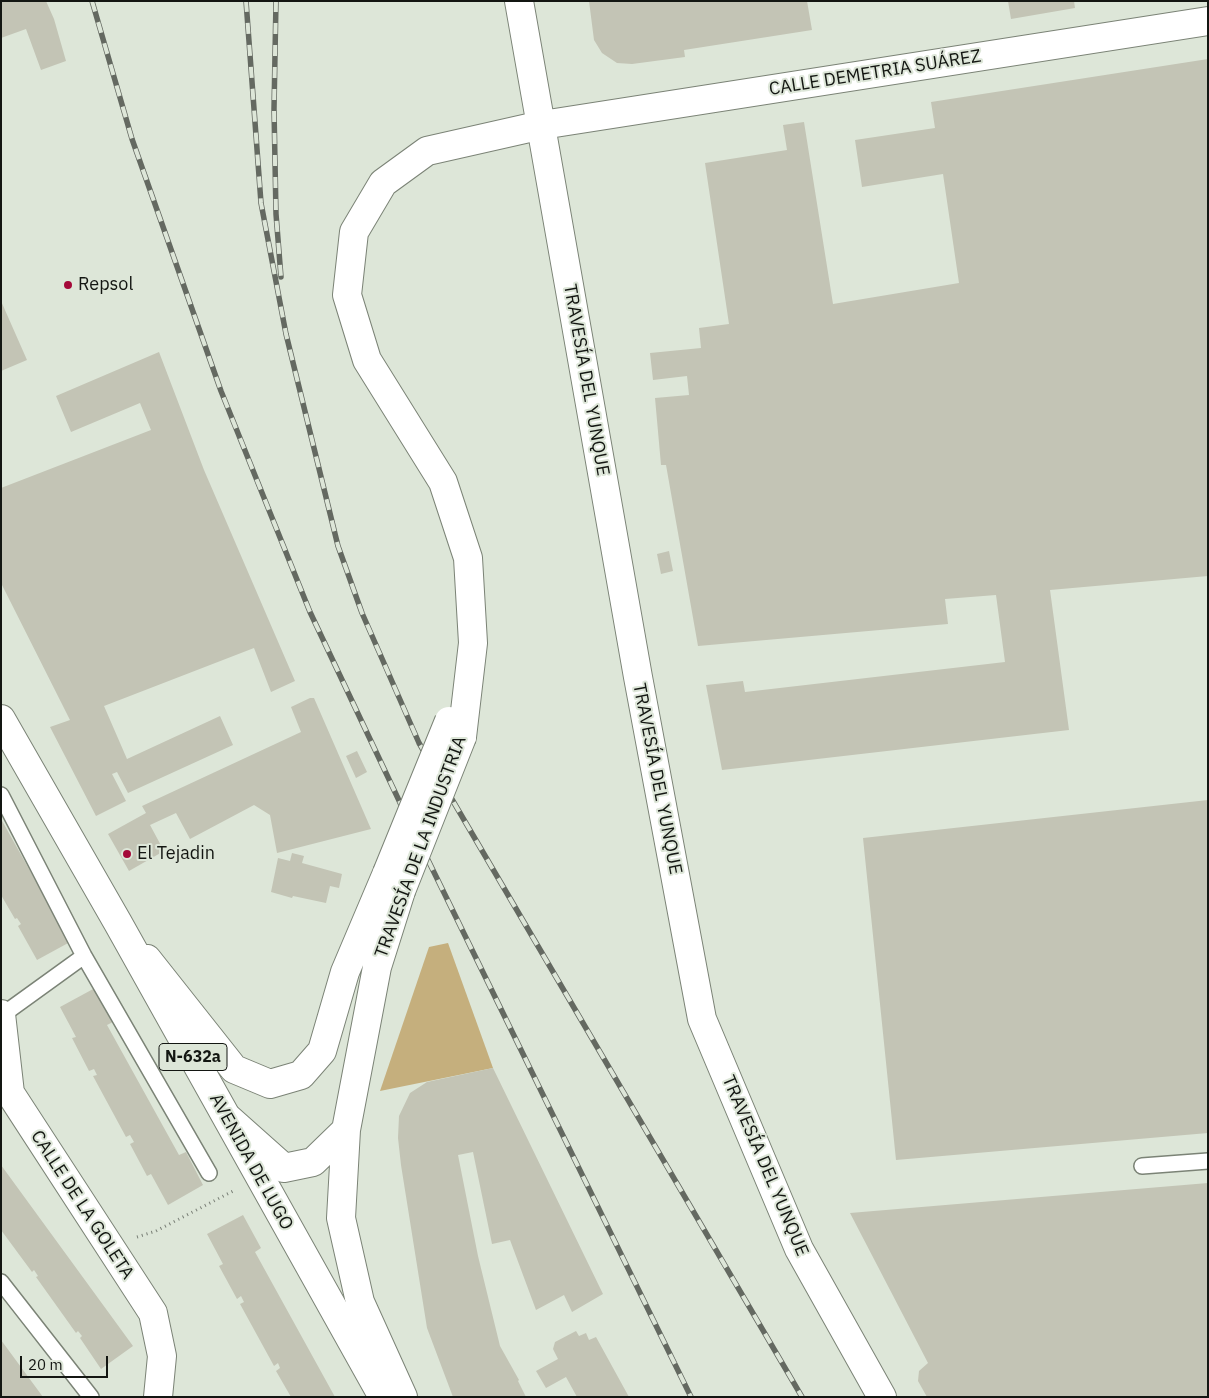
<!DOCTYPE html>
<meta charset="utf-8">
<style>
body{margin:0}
#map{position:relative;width:1209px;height:1398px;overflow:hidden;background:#dde6d8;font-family:"IBM Plex Sans",sans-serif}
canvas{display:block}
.frame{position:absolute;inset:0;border:2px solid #131612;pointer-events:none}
.scale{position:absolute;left:20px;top:1356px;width:88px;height:22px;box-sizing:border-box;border:2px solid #131612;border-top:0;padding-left:6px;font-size:15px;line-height:18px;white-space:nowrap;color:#131612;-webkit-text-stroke:4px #dde6d8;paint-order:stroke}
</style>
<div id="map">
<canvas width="1209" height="1398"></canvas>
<div class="frame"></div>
<div class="scale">20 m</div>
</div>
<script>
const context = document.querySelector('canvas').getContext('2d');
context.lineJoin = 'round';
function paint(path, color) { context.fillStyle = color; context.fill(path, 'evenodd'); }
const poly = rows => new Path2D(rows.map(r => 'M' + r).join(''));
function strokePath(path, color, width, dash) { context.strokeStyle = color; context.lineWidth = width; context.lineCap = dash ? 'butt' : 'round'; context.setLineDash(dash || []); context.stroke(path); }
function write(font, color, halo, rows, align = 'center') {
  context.font = font + ' "IBM Plex Sans",sans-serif'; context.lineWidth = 4; context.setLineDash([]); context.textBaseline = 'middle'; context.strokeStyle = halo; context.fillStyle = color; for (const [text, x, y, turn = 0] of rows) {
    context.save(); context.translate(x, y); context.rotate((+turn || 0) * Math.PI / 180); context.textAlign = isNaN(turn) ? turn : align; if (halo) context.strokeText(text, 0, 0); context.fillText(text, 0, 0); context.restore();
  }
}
const green = poly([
 [448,943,493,1068,380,1091,429,947]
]);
const building = poly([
 [1,1,46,1,54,19,66,61,41,70,26,29,1,38],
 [589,1,807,1,812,30,684,50,685,57,632,64,617,63,602,53,594,40],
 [1008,1,1074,1,1075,8,1011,19],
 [1208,59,1208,576,1050,590,1069,730,722,770,706,685,743,681,745,692,1005,662,996,595,945,599,948,624,698,646,666,465,661,465,655,398,689,395,687,376,653,380,650,353,701,348,699,328,729,324,705,163,787,150,783,125,804,122,833,304,959,283,943,174,862,187,855,140,935,128,931,102],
 [1,301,27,360,1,371],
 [159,352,204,470,295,681,271,692,254,648,104,706,127,759,220,716,233,745,128,793,117,772,112,774,126,801,96,816,50,727,70,720,1,583,1,488,151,430,140,403,71,432,56,396],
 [669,551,673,571,661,574,657,554],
 [310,698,314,698,371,829,277,853,270,815,254,805,190,839,176,813,150,825,164,851,129,871,108,834,146,813,142,806,301,732,291,707],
 [357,751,367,772,356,778,346,756],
 [1208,800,1208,1133,896,1160,863,838],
 [1,819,70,942,37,960,18,926,21,924,17,918,15,919,1,895],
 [292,853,304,856,302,863,342,874,339,888,330,886,326,903,293,896,292,898,271,892,278,858,290,861],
 [95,988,113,1022,107,1025,179,1155,186,1152,203,1185,168,1205,151,1174,147,1176,130,1144,134,1142,130,1135,126,1137,93,1076,97,1075,94,1069,89,1071,72,1038,76,1037,60,1007],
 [493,1068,603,1294,572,1312,564,1295,536,1310,510,1240,492,1244,473,1152,458,1155,478,1256,500,1346,519,1380,518,1381,526,1397,453,1397,427,1328,401,1165,398,1138,399,1116,410,1093,427,1082],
 [1,1165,133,1346,101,1369,80,1338,82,1336,78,1331,76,1333,36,1277,38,1276,34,1270,32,1272,1,1230],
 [1208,1183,1208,1397,927,1397,918,1381,919,1371,928,1363,850,1213],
 [243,1215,261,1248,255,1252,335,1397,291,1397,276,1371,280,1368,278,1363,274,1366,240,1304,244,1302,241,1296,237,1299,219,1266,223,1264,207,1234],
 [576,1331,579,1336,586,1333,589,1340,596,1337,629,1397,577,1397,566,1377,546,1388,536,1371,558,1359,553,1349,555,1342],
 [1,1340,43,1397,1,1397]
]);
const path = poly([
 [137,1237,156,1231,235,1190]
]);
const service = poly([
 [1,795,84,956,209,1173],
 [1,1016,84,956],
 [1142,1166,1208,1161],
 [1,1282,91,1397]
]);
const minor = poly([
 [519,1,638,677,702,1019,799,1249,882,1397],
 [462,737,473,643,468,558,443,482,367,360,347,295,354,232,383,183,427,151,542,125,1208,21],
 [401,891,377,967,346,1130,341,1218,360,1302,403,1397],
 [147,959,234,1069,270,1084,301,1075,322,1051,345,972,387,873],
 [1,1014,10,1093,153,1313,162,1356,158,1397],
 [229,1119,284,1168,313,1162,346,1130]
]);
const primary = poly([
 [1,719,118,923,383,1397]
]);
const rail = poly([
 [92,1,132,139,221,391,310,612,403,809,691,1397],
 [246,1,261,203,286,334,338,546,362,613,419,743,802,1397],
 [276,1,274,109,276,214,281,277]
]);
const minorBridge = poly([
 [387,873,449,721],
 [401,891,462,737]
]);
const markers = [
 [68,285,5,"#a40939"],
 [127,854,5,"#a40939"]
];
const shields = [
 [193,1057,68]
];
const shieldNames = [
 ["N-632a",193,1057]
];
const streetNames = [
 ["CALLE DEMETRIA SUÁREZ",875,73,-9],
 ["TRAVESÍA DEL YUNQUE",586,380,80],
 ["TRAVESÍA DEL YUNQUE",657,779,79],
 ["TRAVESÍA DE LA INDUSTRIA",421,847,-70],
 ["AVENIDA DE LUGO",251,1162,61],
 ["TRAVESÍA DEL YUNQUE",765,1166,67],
 ["CALLE DE LA GOLETA",82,1205,57]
];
const poiNames = [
 ["Repsol",78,285],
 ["El Tejadin",137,854]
];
paint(green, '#c5af7d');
paint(building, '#c3c4b5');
strokePath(service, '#7b8376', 18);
strokePath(minor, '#7b8376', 30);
strokePath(primary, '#7b8376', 30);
strokePath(path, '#797f76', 3, [1, 4]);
strokePath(service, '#fff', 15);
strokePath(minor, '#fff', 28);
strokePath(primary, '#fff', 28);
strokePath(rail, '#646961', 5.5);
strokePath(rail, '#dde6d8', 4, [11]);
strokePath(minorBridge, '#7b8376', 30, []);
strokePath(minorBridge, '#fff', 28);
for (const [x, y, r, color] of markers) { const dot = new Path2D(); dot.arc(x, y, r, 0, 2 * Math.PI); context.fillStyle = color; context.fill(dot); strokePath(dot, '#dde6d8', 2); }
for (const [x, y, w] of shields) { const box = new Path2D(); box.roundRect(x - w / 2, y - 13.5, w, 27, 4); context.fillStyle = '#dde6d8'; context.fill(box); strokePath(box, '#131612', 1); }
write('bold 16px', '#131612', null, shieldNames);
write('18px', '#131612', '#dde6d8', streetNames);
write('18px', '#131612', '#dde6d8', poiNames, 'left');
</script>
